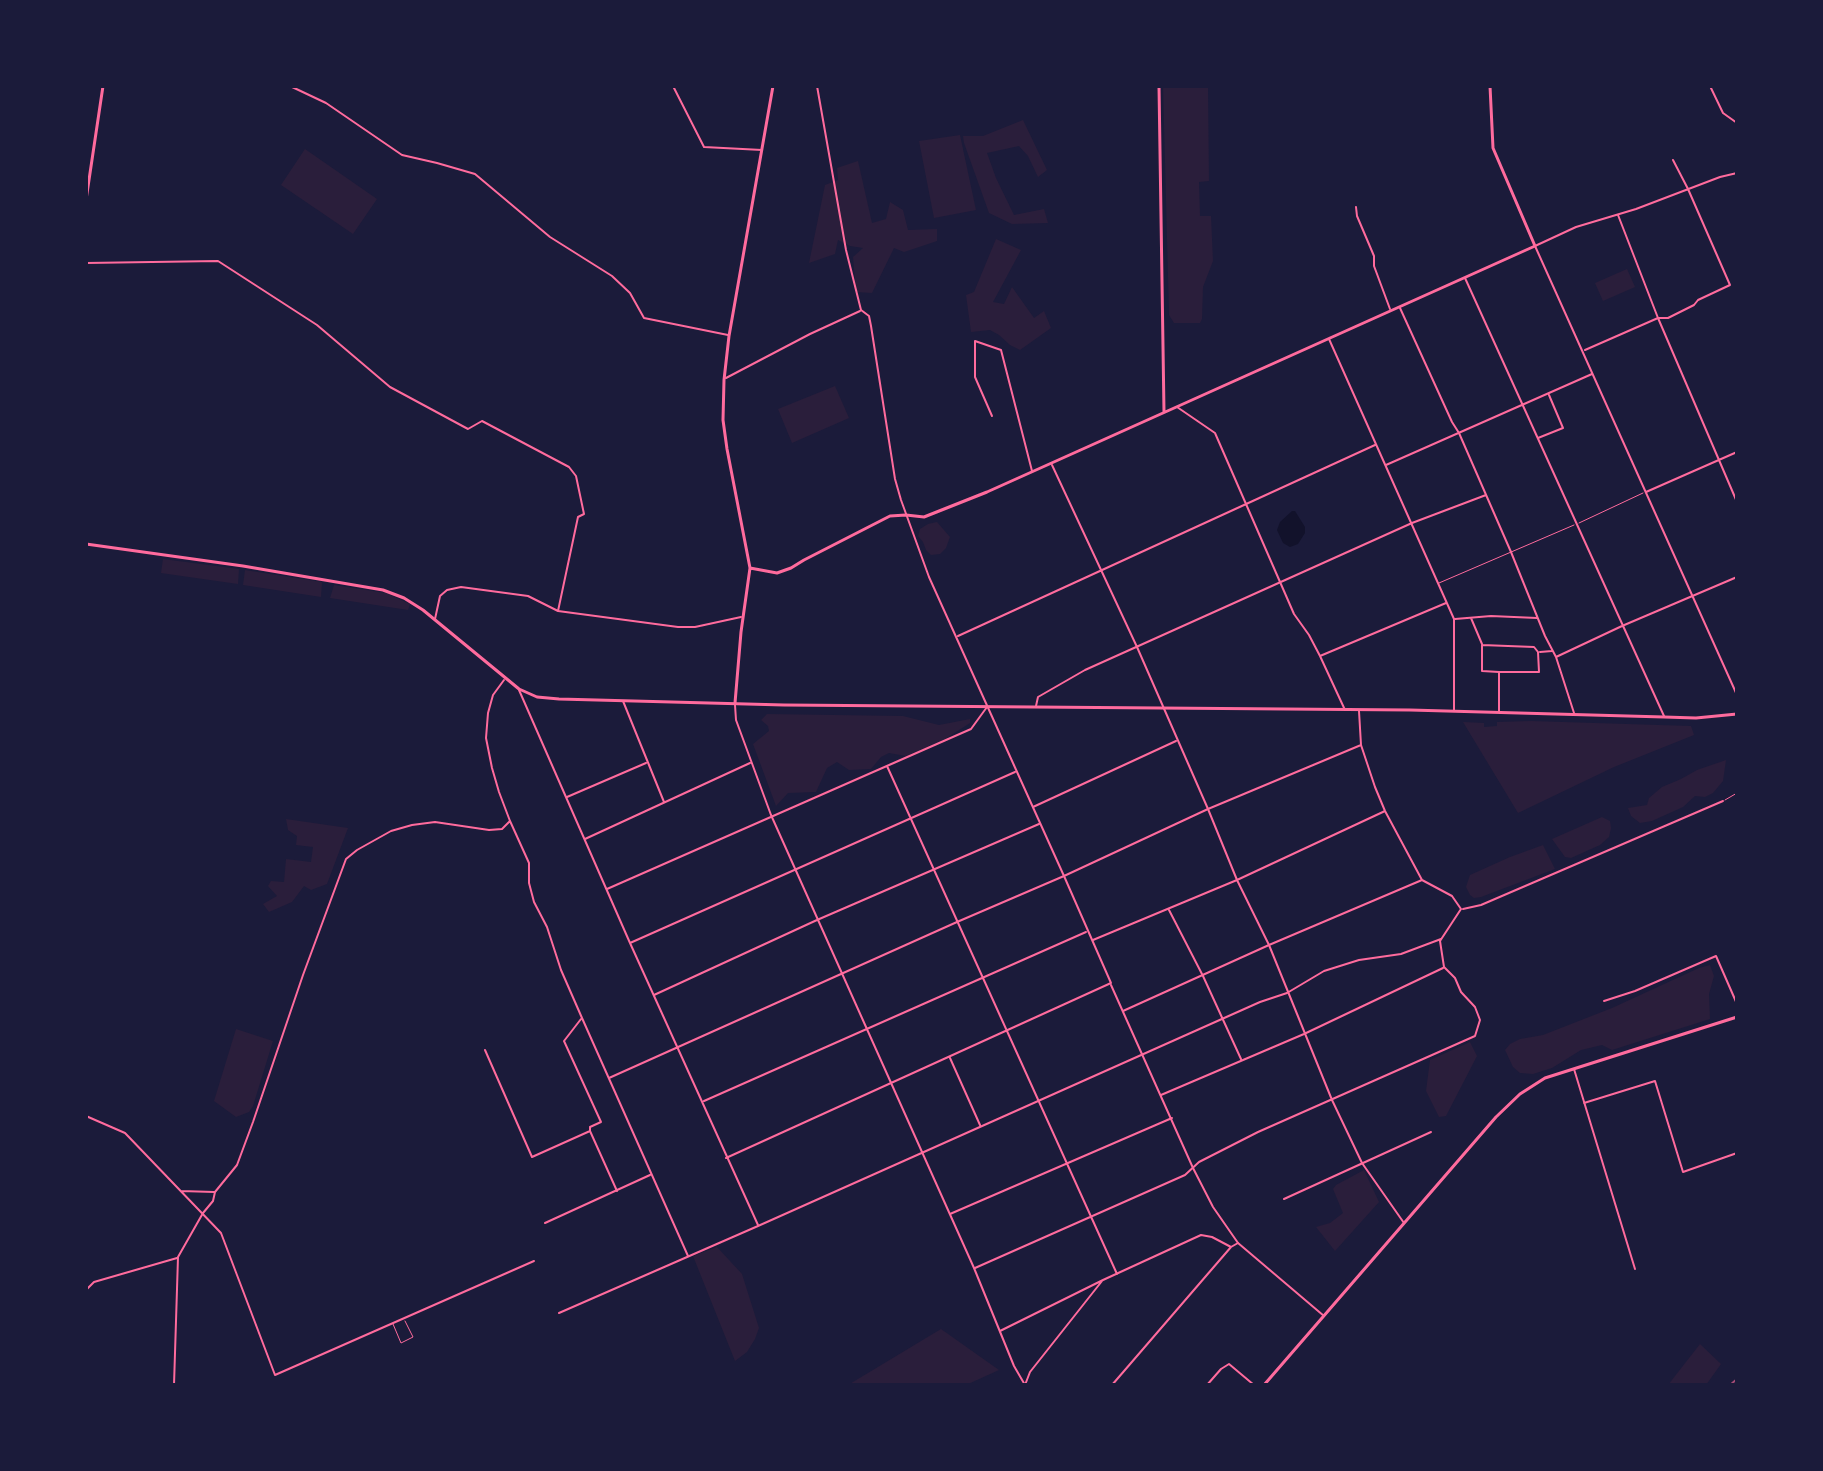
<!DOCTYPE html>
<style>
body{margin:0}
#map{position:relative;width:1823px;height:1471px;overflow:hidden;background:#1b1b3a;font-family:"Roboto Condensed",sans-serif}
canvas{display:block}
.frame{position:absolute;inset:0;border:88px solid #1b1b3a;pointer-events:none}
</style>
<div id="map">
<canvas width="1823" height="1471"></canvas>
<div class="frame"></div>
</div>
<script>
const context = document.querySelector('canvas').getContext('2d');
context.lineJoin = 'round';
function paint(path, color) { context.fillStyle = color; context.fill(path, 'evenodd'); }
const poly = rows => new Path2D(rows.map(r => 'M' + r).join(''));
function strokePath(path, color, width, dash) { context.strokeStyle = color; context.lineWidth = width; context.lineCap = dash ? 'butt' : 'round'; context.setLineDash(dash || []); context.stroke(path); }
const green = poly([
 [1163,86,1208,86,1209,181,1199,182,1200,216,1211,216,1213,261,1203,287,1202,319,1200,323,1174,323,1169,315],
 [1023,120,1047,170,1038,177,1028,156,1019,146,987,153,996,178,1014,215,1044,209,1048,223,1012,224,989,213,964,143,963,136,983,136],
 [960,135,976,210,934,218,919,141],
 [305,149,377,199,353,234,281,185],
 [858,161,872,223,886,219,890,202,903,210,908,230,937,229,937,241,904,252,894,248,872,293,856,292,853,257,863,248,850,246,838,240,835,254,809,263,825,185,838,180,837,168],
 [996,239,1021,250,993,302,1004,304,1012,287,1034,318,1044,311,1051,328,1020,350,1010,345,999,335,990,330,971,332,966,295,974,292],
 [1627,269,1635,287,1603,301,1595,283],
 [835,386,849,418,792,443,778,409],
 [937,522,950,537,946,548,940,554,931,555,926,550,923,542,918,536,920,529,928,524],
 [163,559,239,569,238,584,161,573],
 [245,570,322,582,321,597,243,585],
 [334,585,386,593,410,604,408,610,330,598],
 [767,714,903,716,939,725,970,719,970,723,945,739,906,756,889,753,881,757,871,769,849,770,837,762,827,768,816,792,788,793,776,806,753,744,769,731,768,726,761,720],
 [1531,721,1691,726,1694,735,1614,767,1518,813,1463,722,1484,723,1484,727,1497,726,1497,722],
 [1726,760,1723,781,1713,793,1705,797,1695,796,1683,807,1652,821,1640,823,1631,816,1628,808,1647,805,1649,798,1662,787,1681,779,1697,770],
 [1602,817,1610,821,1611,828,1609,837,1600,845,1571,858,1565,857,1552,839],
 [286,819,348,828,327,884,311,890,304,886,292,902,269,912,263,904,277,896,268,886,271,881,284,882,286,859,311,862,313,847,296,845,297,836,288,830],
 [1543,845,1555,869,1481,897,1474,898,1470,895,1466,887,1470,875,1510,857],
 [1710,965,1714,976,1709,994,1710,1019,1612,1050,1602,1045,1581,1050,1552,1068,1533,1074,1520,1073,1513,1067,1505,1050,1510,1044,1520,1039,1543,1035,1612,1008,1699,968],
 [236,1029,273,1041,253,1106,249,1112,236,1117,214,1101],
 [1470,1042,1477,1056,1446,1116,1439,1117,1426,1091,1430,1060],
 [1364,1170,1379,1202,1335,1251,1316,1227,1330,1223,1343,1213,1333,1189,1336,1185],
 [717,1247,742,1274,759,1328,755,1339,747,1352,735,1361,693,1256],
 [941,1329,999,1370,966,1385,848,1385],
 [1700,1344,1721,1364,1706,1385,1668,1385]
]);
const water = poly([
 [1292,511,1295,511,1305,527,1305,533,1298,544,1290,547,1283,543,1277,530,1280,522]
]);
const service = poly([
 [1579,523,1643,493],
 [1439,583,1574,525],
 [1725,800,1737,793],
 [393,1324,401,1343,413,1337,405,1321]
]);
const pedestrian = poly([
 [1111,985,1193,1168,1213,1207,1238,1243,1324,1316]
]);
const minor = poly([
 [290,86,326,103,402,155,437,163,475,174,550,237,612,276,630,293,644,318,728,335],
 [673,86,704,147,762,150],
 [1710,86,1723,113,1737,123],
 [1737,173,1720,177,1636,209,1576,227,1535,246,1737,695],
 [1356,207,1357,216,1374,256,1374,266,1390,309],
 [1618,215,1658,318,1737,502],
 [86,263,218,261,317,325,390,387,468,429,482,421,569,467,576,476,584,514,578,517,558,611],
 [1465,278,1664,716],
 [1400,308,1452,422,1459,433,1511,552,1545,636,1556,657,1574,713],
 [1329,339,1454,619,1454,710],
 [1585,350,1658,318,1668,318,1694,305,1698,300,1730,285,1688,189,1673,160],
 [726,378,810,334,860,311],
 [1177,407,1215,433,1294,614,1309,635,1320,656,1345,710],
 [992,416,975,377,975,341,1001,350,1032,471],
 [1538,438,1563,428,1549,395],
 [1052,465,1137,647,1208,809,1237,880,1269,945,1332,1100,1362,1163,1404,1223],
 [1386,465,1592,374],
 [1646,492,1737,452],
 [1471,618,1482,644],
 [435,619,440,596,447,590,461,587,528,596,558,611,678,627,695,627,741,617],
 [1455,619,1491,616,1537,618],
 [958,636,1375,445],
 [1540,652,1552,651],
 [1320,656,1446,603],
 [1556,657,1622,626,1737,577],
 [1499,672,1482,671,1482,645,1534,647,1538,652,1539,672,1499,672,1499,711],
 [504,680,493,695,488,713,486,738,492,768,499,792,510,821,529,863,529,883,534,902,547,927,561,970,582,1018,688,1256],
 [519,690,630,943,758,1225],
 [623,701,664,802],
 [735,705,736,720,771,815,974,1268,1014,1366,1025,1385],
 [1036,706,1038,697,1085,670,1412,523,1486,495],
 [1359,711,1361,745,1375,787,1385,811,1422,880,1452,896,1461,909],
 [887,766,1117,1274],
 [567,797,646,763],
 [1033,807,1176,741],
 [585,839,750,763],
 [607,889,971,729,987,707],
 [1463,909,1481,905,1723,801],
 [1169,910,1203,976,1241,1059],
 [1093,940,1237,880,1385,811],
 [630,943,1015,772],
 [654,995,817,920,1039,824],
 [1604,1001,1635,991,1716,956,1737,1004],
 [1123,1011,1269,945,1422,880],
 [581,1019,564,1041,601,1122,590,1127,590,1131],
 [485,1050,532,1157,590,1131,617,1191],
 [950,1058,980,1125],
 [1574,1069,1635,1269],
 [609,1078,957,922,1064,876,1208,809,1361,745],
 [1161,1095,1304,1034,1443,968],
 [704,1101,1086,932],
 [1584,1103,1655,1081,1683,1172,1737,1153],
 [86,1116,125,1133,221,1233,275,1375,534,1261],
 [726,1158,1111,983,1064,876,929,577,901,500,895,479,871,326,869,316,861,310,846,250,817,86],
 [181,1191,214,1192],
 [1284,1199,1431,1132],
 [950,1214,1172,1118],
 [545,1223,650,1175],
 [975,1268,1185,1175,1199,1162,1258,1132,1475,1036,1480,1020,1475,1007,1461,992,1455,978,1444,967,1440,941,1461,909],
 [86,1290,94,1282,177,1258],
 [559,1313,758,1226,1260,1002,1287,993,1324,971,1359,960,1401,954,1441,939],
 [1000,1331,1103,1280,1201,1235,1212,1237,1231,1247,1238,1243],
 [174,1385,178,1257,203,1213,213,1201,215,1192,237,1165,253,1122,303,975,346,859,357,850,391,831,412,825,435,822,489,830,502,829,510,821],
 [1025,1385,1030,1372,1102,1281],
 [1112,1385,1231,1247],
 [1207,1385,1221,1369,1229,1364,1254,1385]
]);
const tertiary = poly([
 [1159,86,1164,412],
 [750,568,777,573,791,568,804,560,890,516,906,515,924,517,987,492,1535,246,1493,148,1490,86],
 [735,703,741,632,750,568,727,449,723,420,724,380,729,336,773,86],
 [1264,1385,1496,1117,1520,1094,1545,1078,1737,1017]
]);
const secondary = poly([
 [86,200,103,86],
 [86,544,243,566,383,590,404,598,423,610,519,689,537,697,559,699,784,705,1410,710,1664,717,1696,718,1737,714]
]);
const rail = poly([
 [1730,1385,1737,1379]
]);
paint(green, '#2a1e3b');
paint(water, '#12122b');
strokePath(service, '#ff6b9d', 1);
strokePath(pedestrian, '#ff6b9d', 2);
strokePath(minor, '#ff6b9d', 2);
strokePath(tertiary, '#ff6b9d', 3);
strokePath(secondary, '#ff6b9d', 3);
strokePath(rail, '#a44b75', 2);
</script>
